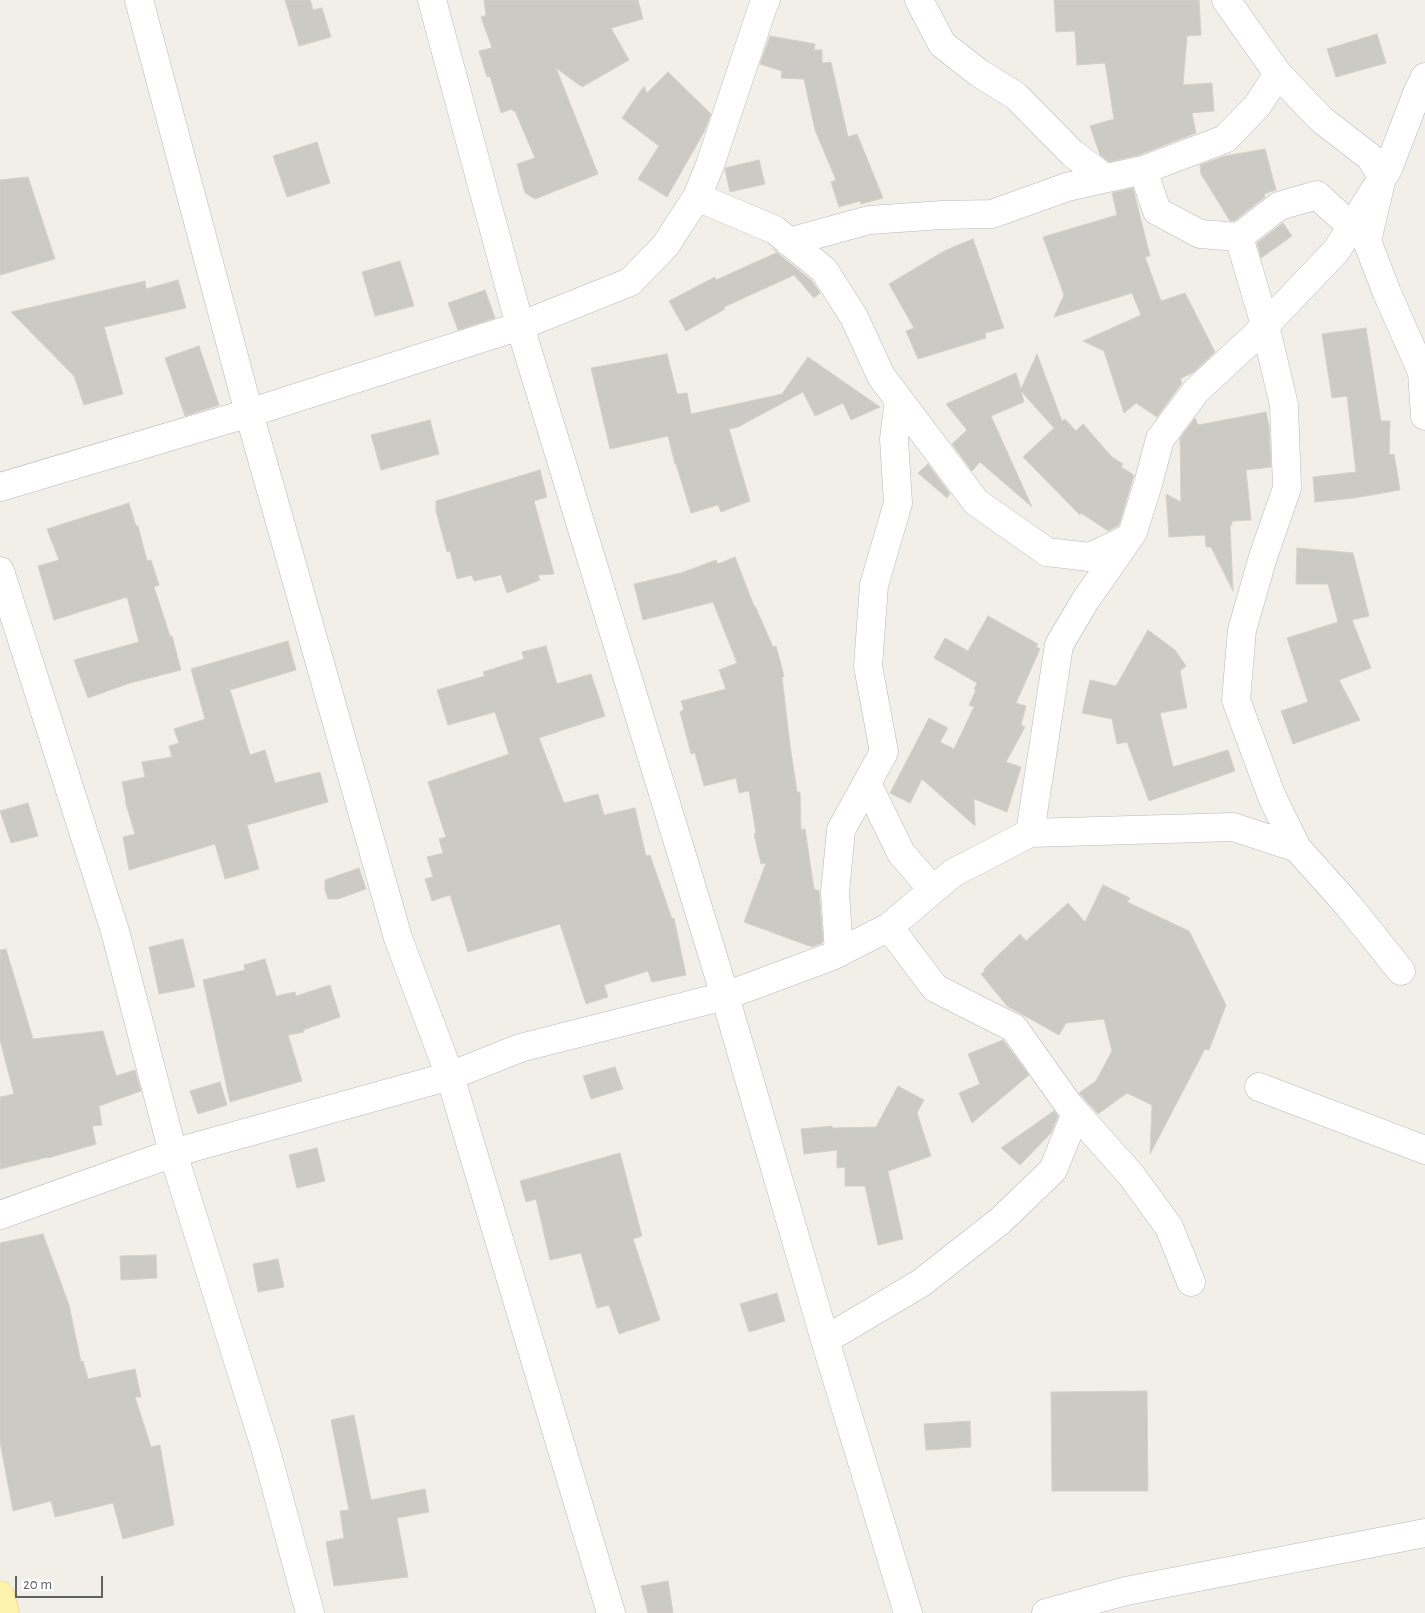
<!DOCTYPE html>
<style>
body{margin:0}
#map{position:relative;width:1425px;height:1613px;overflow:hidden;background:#f1efe8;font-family:"Alegreya Sans",sans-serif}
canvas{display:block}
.scale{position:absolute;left:15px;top:1576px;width:88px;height:22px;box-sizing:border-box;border:2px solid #5f6368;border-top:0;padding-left:6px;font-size:15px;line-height:18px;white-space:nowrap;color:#5f6368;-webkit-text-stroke:4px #fff;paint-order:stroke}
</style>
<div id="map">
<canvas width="1425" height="1613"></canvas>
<div class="scale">20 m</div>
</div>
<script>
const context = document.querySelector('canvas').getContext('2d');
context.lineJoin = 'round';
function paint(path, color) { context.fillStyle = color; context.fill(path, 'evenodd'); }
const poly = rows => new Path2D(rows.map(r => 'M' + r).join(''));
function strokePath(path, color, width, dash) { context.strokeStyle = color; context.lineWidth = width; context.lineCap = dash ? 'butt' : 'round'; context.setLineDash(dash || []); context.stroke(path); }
const building = poly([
 [285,0,310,0,313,10,322,8,331,37,299,46,285,0],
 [484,0,638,0,643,19,611,28,629,60,582,87,556,68,598,174,535,199,525,193,517,164,535,158,515,111,513,111,512,109,501,113,490,76,487,77,479,51,492,48,481,17,486,15,484,0],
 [1054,0,1199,0,1201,35,1187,36,1183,85,1212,83,1214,111,1192,113,1196,133,1139,155,1109,162,1100,155,1090,126,1114,119,1105,63,1077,65,1075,31,1056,32,1054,0],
 [1377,34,1386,63,1336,77,1327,49,1377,34],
 [770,36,815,44,814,50,822,50,822,63,831,62,848,137,857,134,883,198,861,204,860,201,839,207,831,182,836,180,815,130,804,79,781,78,782,71,760,64,770,36],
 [668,72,711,114,704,132,667,197,638,179,659,146,622,118,644,86,647,93,668,72],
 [317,142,330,183,287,197,273,156,317,142],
 [1265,149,1276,190,1264,194,1265,197,1234,221,1230,221,1201,174,1200,165,1225,156,1265,149],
 [759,160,765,184,730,192,725,170,725,168,759,160],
 [28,177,55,259,0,275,0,180,28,177],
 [1133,188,1150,256,1145,257,1161,301,1185,293,1215,352,1194,372,1180,379,1182,383,1157,417,1136,403,1124,413,1104,351,1083,341,1141,315,1132,293,1054,317,1064,295,1043,237,1117,215,1112,193,1133,188],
 [1283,223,1292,236,1261,258,1257,243,1283,223],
 [973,239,1004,328,985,333,986,338,918,359,906,331,914,328,889,284,946,250,973,239],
 [773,249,812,281,820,293,814,298,794,275,724,307,725,309,686,331,669,301,715,277,716,280,776,253,778,254,773,249],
 [400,261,414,306,375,316,362,272,400,261],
 [178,280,186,308,104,327,123,394,84,405,74,376,11,312,145,281,146,289,178,280],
 [485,290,495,318,458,330,448,303,485,290],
 [1366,328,1381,421,1390,421,1389,455,1394,454,1400,490,1354,498,1315,502,1313,477,1356,472,1347,396,1332,398,1322,334,1366,328],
 [199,346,219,405,185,416,165,358,199,346],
 [667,354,677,394,687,393,691,414,782,394,808,357,880,407,851,420,843,403,815,416,803,392,738,427,729,429,750,501,721,512,718,505,691,513,676,464,675,464,668,436,610,449,591,368,667,354],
 [1037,354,1062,421,1065,419,1076,431,1083,424,1112,457,1123,464,1121,467,1134,475,1119,525,1108,531,1081,513,1080,515,1023,457,1054,428,1021,391,1024,402,991,416,1032,507,980,462,972,471,952,444,967,430,946,404,1016,373,1021,389,1037,354],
 [1266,412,1269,426,1271,467,1246,470,1251,520,1232,521,1232,525,1230,525,1233,591,1211,547,1206,547,1205,535,1169,537,1166,494,1181,502,1180,438,1195,418,1198,425,1266,412],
 [430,420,439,454,381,470,371,435,430,420],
 [928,464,950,494,947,498,918,473,928,464],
 [540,470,547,497,534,501,554,574,538,575,540,580,507,593,501,575,474,581,472,575,457,579,450,551,447,552,436,511,436,501,540,470],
 [129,503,136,526,138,526,147,561,151,560,159,585,154,587,170,636,172,636,181,670,130,683,88,698,74,660,139,642,127,597,54,620,38,566,59,560,47,529,129,503],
 [1297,548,1353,553,1369,616,1352,620,1371,668,1339,680,1360,720,1293,744,1281,711,1308,702,1287,638,1338,622,1328,584,1296,584,1297,548],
 [735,557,754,606,755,606,773,647,776,646,784,676,782,677,790,745,797,792,800,792,801,830,805,829,814,889,819,891,823,941,822,943,812,947,744,922,766,863,761,864,754,834,756,833,749,791,739,793,736,778,704,786,695,753,691,754,680,712,684,710,681,701,726,689,719,670,737,663,713,602,643,620,634,584,681,573,716,560,718,564,735,557],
 [988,616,1038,644,1036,647,1040,649,1016,703,1026,706,1021,725,1025,727,1006,762,1021,767,1007,812,974,799,975,826,922,779,910,803,890,793,929,718,948,728,940,742,954,749,974,707,969,705,976,690,974,689,977,683,934,658,945,638,968,651,988,616],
 [1148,630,1175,650,1186,666,1180,671,1187,708,1160,713,1173,767,1228,750,1235,771,1149,801,1127,742,1117,744,1112,719,1082,713,1090,680,1116,686,1148,630],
 [288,641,296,670,230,690,250,755,265,750,275,783,320,772,328,802,247,825,259,869,225,879,215,844,129,870,123,837,135,834,125,801,126,801,122,782,145,777,142,762,172,757,169,746,179,743,174,729,205,719,191,669,288,641],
 [546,646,557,684,591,674,605,716,539,738,564,803,598,794,604,815,635,808,646,856,650,855,672,919,674,918,686,975,652,982,648,971,604,985,608,997,586,1004,560,924,468,952,450,895,432,901,425,879,433,877,427,857,443,853,439,839,446,837,428,782,509,754,495,712,448,725,437,690,485,676,483,672,524,659,522,652,546,646],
 [28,803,38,836,11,843,0,811,28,803],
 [359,868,366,889,338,899,328,899,325,890,325,880,359,868],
 [1103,885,1130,898,1127,902,1189,931,1226,1005,1209,1050,1205,1049,1150,1154,1152,1105,1127,1093,1098,1114,1079,1093,1096,1081,1112,1051,1104,1019,1066,1023,1059,1035,1007,1006,981,974,985,971,984,969,1020,934,1026,941,1068,903,1085,922,1103,885],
 [183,939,195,987,159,994,149,947,183,939],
 [6,949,33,1039,103,1031,116,1076,135,1070,141,1091,99,1106,102,1125,92,1126,96,1144,48,1158,48,1157,0,1169,0,1097,14,1094,0,1040,0,950,6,949],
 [265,959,276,996,295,992,296,996,330,985,340,1017,303,1030,304,1032,288,1035,302,1081,230,1102,203,980,245,970,244,965,265,959],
 [1003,1040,1029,1075,972,1123,959,1093,980,1084,968,1054,1003,1040],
 [615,1067,623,1089,591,1099,583,1076,615,1067],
 [220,1082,227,1105,198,1114,190,1091,220,1082],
 [898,1086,924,1100,917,1113,931,1156,888,1171,903,1239,878,1245,865,1186,845,1186,845,1167,837,1168,837,1150,804,1154,801,1129,832,1126,832,1128,876,1127,898,1086],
 [1054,1111,1058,1116,1051,1133,1020,1165,1001,1148,1054,1111],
 [317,1148,325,1181,297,1188,289,1155,317,1148],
 [620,1153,642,1236,633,1239,660,1320,619,1334,609,1305,597,1308,581,1253,550,1260,536,1199,526,1202,520,1181,620,1153],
 [43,1234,69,1305,81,1362,83,1361,88,1379,135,1369,141,1397,135,1397,151,1447,160,1445,174,1525,123,1539,113,1503,55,1517,51,1501,13,1511,0,1442,0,1243,43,1234],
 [156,1255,157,1278,121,1280,120,1256,156,1255],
 [278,1259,284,1287,258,1292,253,1264,278,1259],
 [777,1293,785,1321,749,1332,740,1304,777,1293],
 [1147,1391,1148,1491,1052,1491,1051,1392,1147,1391],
 [354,1415,371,1500,425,1489,429,1512,397,1518,408,1577,334,1586,326,1542,344,1538,340,1511,349,1510,331,1420,354,1415],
 [970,1421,971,1447,926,1450,924,1424,970,1421],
 [668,1581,673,1613,648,1613,641,1586,668,1581]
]);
const minor = poly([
 [139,0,249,413,398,938,450,1076,611,1613],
 [432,0,520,326,725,996,825,1340,908,1613],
 [919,0,942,44,979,73,1016,96,1072,153,1105,178],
 [1226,0,1278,74,1322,120,1370,157,1382,177,1367,241,1387,293,1422,372,1425,416],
 [1143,170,1157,211,1200,234,1239,237,1279,206,1317,195,1365,239],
 [697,197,775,230,824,270,854,317,881,376,976,502,1047,552,1090,557,1125,540],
 [1239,237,1265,325,1284,405,1287,488,1263,557,1242,630,1236,700,1272,797,1297,848],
 [789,242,869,220,943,215,992,214,1067,187,1143,170,1225,139,1257,106,1278,74],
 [0,487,249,413,520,326,630,282,665,246,697,197,710,165,763,6,766,0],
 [0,571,115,931,173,1153,265,1447,310,1613],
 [867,783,901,853,933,890],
 [1030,833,1059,645,1085,601,1133,532,1148,484,1160,439,1196,391,1255,336,1336,251,1388,169,1418,91,1425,77],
 [889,927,935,988,1014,1028,1068,1104,1131,1175,1169,1227,1191,1282],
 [839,953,835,892,841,830,884,752,868,666,874,585,898,503,894,439,899,400],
 [1259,1087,1425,1150],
 [0,1215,173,1153,450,1076,520,1048,725,996,830,957,889,927,953,873,1030,833,1233,827,1297,848,1348,905,1401,971],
 [825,1340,921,1283,1000,1221,1053,1170,1076,1113],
 [1046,1613,1126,1591,1425,1533]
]);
const major = poly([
 [0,1595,5,1613]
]);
paint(building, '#cccac5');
strokePath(building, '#d6d1c6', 1);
strokePath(minor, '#b5b8bc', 29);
strokePath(major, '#f2c960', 29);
strokePath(minor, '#fff', 28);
strokePath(major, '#fff2af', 28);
</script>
